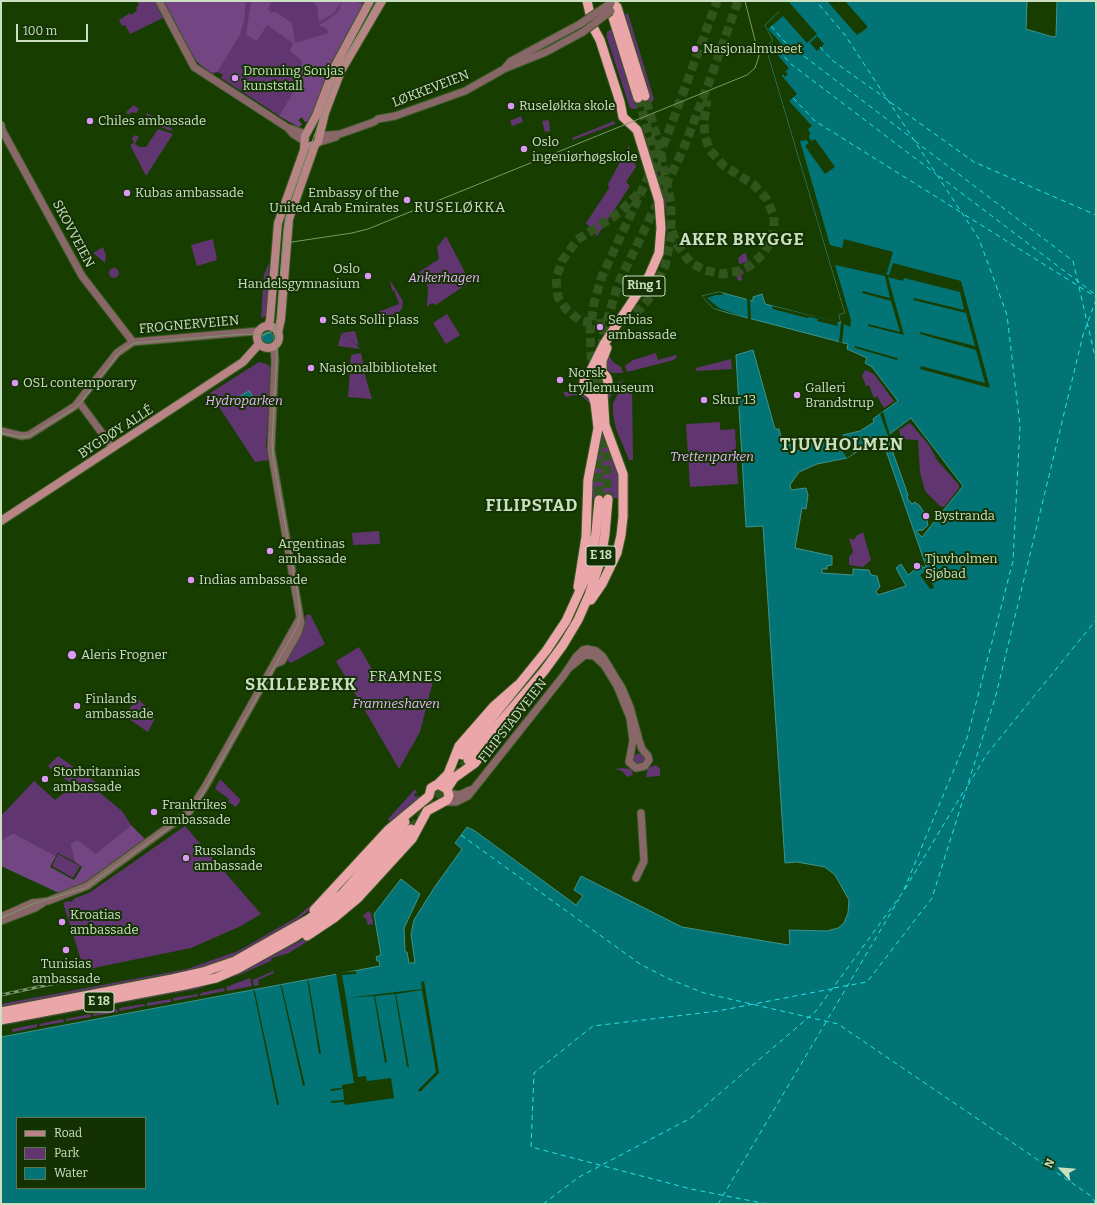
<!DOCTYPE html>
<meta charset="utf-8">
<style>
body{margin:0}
#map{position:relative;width:1097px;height:1205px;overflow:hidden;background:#173d00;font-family:Bitter,serif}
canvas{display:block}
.frame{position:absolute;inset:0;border:2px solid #cae0c1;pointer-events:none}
.legend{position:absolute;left:16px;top:1117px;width:130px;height:72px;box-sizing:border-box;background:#143104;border:1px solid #5d7750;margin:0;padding:5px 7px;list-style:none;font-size:12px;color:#cae0c1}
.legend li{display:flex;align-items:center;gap:8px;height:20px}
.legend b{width:20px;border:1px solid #5d7750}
.north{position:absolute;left:1041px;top:1149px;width:40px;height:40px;-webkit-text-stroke:3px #143104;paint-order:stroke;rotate:296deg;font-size:11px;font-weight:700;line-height:16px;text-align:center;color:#cae0c1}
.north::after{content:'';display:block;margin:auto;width:14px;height:18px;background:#cae0c1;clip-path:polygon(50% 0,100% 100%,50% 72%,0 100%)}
.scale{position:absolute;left:16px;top:24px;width:72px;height:18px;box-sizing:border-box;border:2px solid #cae0c1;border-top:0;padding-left:5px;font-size:12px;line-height:14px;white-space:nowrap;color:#cae0c1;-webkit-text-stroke:3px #143104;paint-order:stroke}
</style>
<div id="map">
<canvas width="1097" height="1205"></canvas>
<div class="frame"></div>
<ul class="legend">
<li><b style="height:5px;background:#b98486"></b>Road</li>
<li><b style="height:11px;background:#613570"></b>Park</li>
<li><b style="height:11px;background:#027476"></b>Water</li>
</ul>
<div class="north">N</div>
<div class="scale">100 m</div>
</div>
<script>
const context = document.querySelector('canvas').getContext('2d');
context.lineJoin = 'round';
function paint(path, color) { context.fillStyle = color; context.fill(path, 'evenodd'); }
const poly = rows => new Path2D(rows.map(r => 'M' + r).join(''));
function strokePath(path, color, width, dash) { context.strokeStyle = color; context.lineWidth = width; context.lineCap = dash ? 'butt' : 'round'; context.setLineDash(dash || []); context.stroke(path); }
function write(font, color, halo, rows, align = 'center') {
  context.font = font + ' Bitter,serif'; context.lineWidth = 4; context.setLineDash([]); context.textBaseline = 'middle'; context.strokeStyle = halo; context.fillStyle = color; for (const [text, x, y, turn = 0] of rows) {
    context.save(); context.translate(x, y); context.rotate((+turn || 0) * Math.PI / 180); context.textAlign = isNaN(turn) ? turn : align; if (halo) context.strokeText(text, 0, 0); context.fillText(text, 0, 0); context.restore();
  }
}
const green = poly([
 [137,1,154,1,163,18,130,34,125,25,122,26,119,20,130,13,131,15,137,11,136,8,139,5],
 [164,1,366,1,331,63,310,120,305,122,302,117,298,120,302,124,299,127,284,119,221,78,223,75,217,72,213,74,200,65,192,55],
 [628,13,654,99,652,102,635,109,630,108,607,38,607,32,613,28,647,96,642,70,624,15],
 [134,105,139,109,136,113,132,112,128,115,126,112],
 [147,113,172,129,172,131,160,127,156,121,146,115],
 [521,116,523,122,512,126,510,121],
 [549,120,550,131,545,132,542,121],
 [614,121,615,124,573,140,572,138],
 [158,129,173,134,146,176,130,145,134,143,132,138,135,135,139,137,135,143,136,145,140,147,146,147],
 [643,129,665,197,668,225,667,242,667,214,641,130],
 [629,146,636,167,626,182,630,186,597,236,586,223,609,188,608,184],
 [446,236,470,282,436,305,432,303,427,307,428,287,419,272,439,259,437,247],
 [213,239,217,260,197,266,191,245],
 [103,247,106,255,105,263,93,253],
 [744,253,746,254,748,262,739,264,738,258],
 [269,263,267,315,262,318,261,317,264,275],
 '109 273a5 5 0 1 1 10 0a5 5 0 1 1-10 0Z',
 [742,269,744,273,741,275,742,280,738,281,735,270],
 [390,280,403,301,402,308,398,314,378,316,378,312,399,304,394,290,392,291],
 [447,314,460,335,446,344,433,323],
 [355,331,359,346,341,333],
 [341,334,353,341,360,349,338,346],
 [361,353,366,379,372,399,348,397,351,355],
 [656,353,658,360,676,355,677,357,674,360,627,372,625,366,633,360],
 [609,355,613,362,621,367,623,373,612,373,606,369,605,365],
 [731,359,732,369,696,371,696,368],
 [259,362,267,364,272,369,266,446,269,460,255,462,210,393],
 [865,370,874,374,894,401,884,408,877,396,874,398,869,385,866,386,862,376],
 '590 384a6 6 0 1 1 12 0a6 6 0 1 1-12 0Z',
 [624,380,614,389,607,404,606,398,610,390,617,383],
 [643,380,632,384,633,460,629,460,616,429,613,415,613,403,621,388],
 [577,391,587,395,590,399,592,406,583,397,575,395,566,397,563,392],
 [597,408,620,470,621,498,589,498],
 [608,417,629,475,629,516,625,538,623,538,626,488,608,426],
 [720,422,720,430,735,429,738,484,690,487,686,424],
 [910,423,929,445,937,460,959,485,959,488,944,507,940,506,925,491,920,472,918,440,901,439,899,430],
 [379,531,380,544,353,545,352,533],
 [863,532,871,560,863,567,849,565,849,557,853,552,849,538,854,540,856,536],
 [310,614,325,644,291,663,286,660,304,629,306,615],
 [359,647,372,669,378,672,433,681,420,732,399,769,336,661],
 [138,699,155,715,155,718,148,732,123,715],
 '633.5 759a5.5 5.5 0 1 1 11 0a5.5 5.5 0 1 1-11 0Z',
 [58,756,103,787,99,792,122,811,131,825,96,855,78,840,70,843,75,862,58,853,56,856,13,833,1,841,1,816,34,781,55,800,73,786,71,783,56,774,48,766],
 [656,765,660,769,660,776,646,777,648,768],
 [622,768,631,769,633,775,627,777,622,771,615,769],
 [220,779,241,800,236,807,228,802,229,799,215,789],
 [415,789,417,793,414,794,415,797,419,796,421,799,390,823,388,819],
 [185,826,261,914,241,926,191,948,84,970,63,903,68,901,71,902,75,898,89,893],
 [384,828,309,911,283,929,231,957,205,967,1,1007,1,1004,187,969,238,951,297,917,313,903],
 [58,854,80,866,73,878,52,866],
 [394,864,374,889,330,927,289,953,272,958,271,961,239,975,197,989,1,1026,1,1024,130,1000,231,976,314,934],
 [368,911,371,913,373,924,368,925,366,918,362,917],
 [273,971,274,973,258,980,259,985,254,986,253,980],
 [250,978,252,986,227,991,226,987],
 [224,988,225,991,200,996,201,993],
 [198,994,198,996,174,1001,173,998],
 [171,999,171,1002,147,1006,147,1003],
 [144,1004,145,1006,120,1011,119,1008],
 [117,1009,118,1012,93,1016,93,1014],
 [90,1014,91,1017,66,1021,66,1019],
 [63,1019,64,1022,40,1026,39,1024],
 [37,1024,37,1027,13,1032,12,1029]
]);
const forest = poly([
 [164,1,246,1,244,21,240,35,217,72,210,72,196,61],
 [251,1,269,1,271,4,268,9,271,13,276,12,292,23,295,43,329,33,326,28,318,25,323,23,338,12,342,1,355,1,363,5,331,63,310,120,305,122,302,117,298,120,302,124,299,127,279,116,298,85,302,61,290,51,293,43,267,25,257,41,246,35],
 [313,1,340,1,341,2,333,14,319,22,317,7],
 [131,825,146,840,101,875,63,895,1,866,1,841,13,833,56,856,50,867,74,880,82,867,75,862,70,843,78,840,96,854]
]);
const water = poly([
 [779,1,1027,1,1026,29,1053,37,1056,36,1057,1,1096,1,1096,1204,1,1204,1,1037,380,966,379,961,377,961,376,957,381,955,374,914,401,879,420,894,404,928,405,952,407,952,409,963,415,963,411,934,414,920,434,888,462,849,455,843,467,827,475,831,576,905,583,896,574,890,581,876,682,927,788,945,790,943,789,930,827,931,838,928,844,923,848,913,849,900,835,875,825,867,797,862,785,863,763,526,746,527,736,355,753,350,775,429,779,429,784,448,789,444,794,446,794,451,800,450,806,447,809,443,860,431,874,422,873,419,898,401,872,367,865,363,867,358,847,349,848,344,725,312,713,308,702,296,719,292,753,301,753,297,762,294,765,304,835,322,841,323,839,315,845,313,766,47,773,40,765,25,779,12,779,1],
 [911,418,963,486,922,537,916,531,923,530,928,525,926,516,920,506,915,502,912,504,907,498,908,495,887,436,911,418],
 [882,439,926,566,924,568,921,565,908,575,901,564,896,568,906,586,878,595,876,591,880,587,877,576,871,575,869,570,853,569,853,575,822,573,822,569,827,569,827,566,832,565,832,556,795,548,802,508,806,509,808,495,806,488,791,490,790,485,799,472,817,464,847,458,866,446,882,439],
 [17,1118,145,1118,145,1188,17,1188,17,1118],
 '262 338a6 6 0 1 1 12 0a6 6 0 1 1-12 0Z',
 [249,391,253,397,241,405,237,398,249,391]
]);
const pier = poly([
 [779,1,788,1,817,34,807,43,783,16,768,29,781,43,778,47,780,49,777,51,775,49,774,51,789,68,785,72,788,74,785,77,783,74,782,76,797,94,789,101,812,126,808,129,810,133,809,138,812,141,815,139,835,167,825,174,805,146,809,143,806,140,800,141,830,245,842,248,844,239,893,252,887,273,885,274,889,275,893,263,961,281,990,388,920,369,921,366,985,383,976,350,920,334,920,332,975,346,966,313,913,300,914,298,964,310,960,292,904,278,903,281,888,277,904,335,868,326,868,324,900,332,891,301,862,293,863,291,890,298,885,276,835,265,851,320,850,327,844,324,842,343,839,342,841,323,839,315,845,313,766,47,773,40,765,25,779,12,775,7],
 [827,1,845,1,867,26,867,28,857,35],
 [817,36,824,44,817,51,810,43],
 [719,292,723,293,723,295,716,295,707,298,719,308,741,316,713,308,702,296],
 [747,298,750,299,751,320,748,319],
 [772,306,838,322,837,326,817,321,818,319,810,317,807,318,773,309],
 [855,346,897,358,898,358,897,360,855,348],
 [883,412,890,435,888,436,880,414],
 [841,433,854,453,847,458,832,435],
 [928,570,934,588,930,589,920,575],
 [356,971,356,974,342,975,346,998,422,989,421,982,424,981,439,1073,420,1092,418,1090,436,1072,422,990,396,994,409,1067,407,1067,395,994,375,996,387,1062,385,1063,374,996,346,998,358,1077,366,1076,367,1081,391,1078,394,1098,345,1105,344,1102,331,1103,331,1101,344,1100,343,1089,331,1091,330,1089,342,1088,342,1085,354,1083,336,973],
 [307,978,309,983,321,1054,319,1054],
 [280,983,282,987,305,1085,303,1086],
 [253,988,255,992,279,1105,277,1105]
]);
const ferry = poly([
 [771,26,784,41,913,139],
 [772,44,791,64,936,174],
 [820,47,833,61,888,100],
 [793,98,815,121,962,213],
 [890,102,974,162,1096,215],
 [915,141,1073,261,1096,361],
 [939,176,1096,295],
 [965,215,1096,297],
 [968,785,987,754,1096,620],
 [461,835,640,964,669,979,704,993,838,1024,1091,1196,1096,1204],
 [905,889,965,789],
 [834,988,867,982,932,898,996,695,1083,335,1096,300],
 [543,1204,579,1177,691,1118,816,1011,903,892,967,738,1013,561,1020,426,1007,315,979,239,845,35,816,1],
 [718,1204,899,899],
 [767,1204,691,1189,531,1147,534,1073,593,1026,718,1011,831,989]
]);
const trunkTunnel = poly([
 [638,98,651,140,664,195],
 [638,194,619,213,577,240,562,261,556,278,558,297,566,309,579,320,591,323,604,324,617,321,631,315,641,308,651,296,665,266,671,237,671,203,659,145,645,96],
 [672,231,678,246,690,262,704,270,722,274,739,271,750,266,764,253,772,239,774,226,774,216,766,198,754,185,723,165,710,150,705,137,704,122,707,100],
 [602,348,603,334,618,284,683,150,711,77,738,1],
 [600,365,602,400],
 [593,401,590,332,594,303,602,276,666,139,717,1],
 [604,425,608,499],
 [597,446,599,500],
 [411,829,468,760]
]);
const tertiary = poly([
 [159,1,194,67,288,128,293,134,304,141],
 [506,68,546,52,583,32],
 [1,125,2,130,82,276,133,342],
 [289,128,306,134],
 [318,136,340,134,374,122,378,119,395,116,465,91,504,69,511,61,580,24],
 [317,143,336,137],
 [274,347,275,360,271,450,301,623,298,633,282,661,275,664],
 [79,402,113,448],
 [1,431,22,436,29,435,75,406,117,353,133,342,259,331],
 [449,793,459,795,470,790],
 [445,802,456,802,468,796,564,675,576,657,583,650,587,649,596,651,603,657,622,688,630,707,639,740,642,749,648,756,649,760,645,766,636,768,629,762,633,741,630,718,617,686,604,665,594,656,585,655,569,668],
 [636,878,644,861,641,813],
 [1,917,32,903,48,901,87,886,189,812,205,787,300,618],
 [1,921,35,908,43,903]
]);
const secondary = poly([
 [311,146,315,145,318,142,325,113,341,71,382,1],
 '257 337a11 11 0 1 1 22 0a11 11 0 1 1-22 0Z',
 [268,326,270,320,278,223,304,150,305,136,316,116,335,66,370,1],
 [278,333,281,319,289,219,315,145],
 [1,521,243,362,259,344]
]);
const trunk = poly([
 [587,1,593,27,600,40,620,102,623,117,637,130,659,201,661,228,659,253,649,276,604,344,589,374],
 [611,3,617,7,645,96],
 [611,3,611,11,638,98],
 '584 383a12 12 0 1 1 24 0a12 12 0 1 1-24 0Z',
 [602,373,602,361,607,348],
 [578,587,586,537,588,480,598,428,595,403,592,394],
 [591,600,602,584,617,553,621,535,623,517,623,474,605,425,603,393],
 [462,755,546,651,566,621,586,577,591,563,596,532,599,500],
 [468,760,544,671,563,645,578,620,589,595,601,559,605,534,608,499],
 [447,789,454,778,475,763,510,718],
 [314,910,388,830,429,796,431,788,438,784,448,774,459,746,493,707,518,685],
 [307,936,334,918,358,898,412,839,427,811,447,800,449,796,447,789,438,784],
 [1,1012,172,979,203,972,235,961,309,919,327,906,343,893,405,822],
 [1,1020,185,985,216,978,239,968,295,937,330,913,362,884,411,829]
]);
const tram = poly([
 [282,253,286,245,292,242,352,233,368,229,747,75,755,68,759,56,745,1],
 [1,433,21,437,29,436,73,409,82,401,120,352,134,343,243,334,264,335,272,331,276,324],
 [1,918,33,904,85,888,188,814,200,798,298,625,300,614,298,595,273,458,272,442,277,351,276,332,284,228,290,201,336,77,377,1]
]);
const rail = poly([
 [1,995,84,977]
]);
const tertiaryBridge = poly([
 [580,24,611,3],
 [583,32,611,11]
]);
const markers = [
 [695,49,4,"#dc99f4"],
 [235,78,4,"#dc99f4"],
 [511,106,4,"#dc99f4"],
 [90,121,4,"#dc99f4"],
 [524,149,4,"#dc99f4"],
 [127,193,4,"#dc99f4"],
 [407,200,4,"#dc99f4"],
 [368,276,4,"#dc99f4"],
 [323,320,4,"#dc99f4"],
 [600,327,4,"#dc99f4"],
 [311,368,4,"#dc99f4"],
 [560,380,4,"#dc99f4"],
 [15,383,4,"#dc99f4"],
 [797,395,4,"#dc99f4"],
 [704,400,4,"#dc99f4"],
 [926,516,4,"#dc99f4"],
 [270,551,4,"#dc99f4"],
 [917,566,4,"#dc99f4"],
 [191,580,4,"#dc99f4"],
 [72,655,5,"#dc99f4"],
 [77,706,4,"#dc99f4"],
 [45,779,4,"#dc99f4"],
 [154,812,4,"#dc99f4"],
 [186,858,4,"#dc99f4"],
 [62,922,4,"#dc99f4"],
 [66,950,4,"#dc99f4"]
];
const shields = [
 [644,286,42],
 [601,556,30],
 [99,1002,30]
];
const shieldNames = [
 ["Ring 1",644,286],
 ["E 18",601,556],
 ["E 18",99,1002]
];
const poiNames = [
 ["Nasjonalmuseet",703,49],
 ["Dronning Sonjas",243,71],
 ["kunststall",243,86],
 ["Ruseløkka skole",519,106],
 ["Chiles ambassade",98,121],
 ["Oslo",532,142],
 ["ingeniørhøgskole",532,157],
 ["Kubas ambassade",135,193],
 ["Embassy of the",399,193,"right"],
 ["United Arab Emirates",399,208,"right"],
 ["Oslo",360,269,"right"],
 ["Handelsgymnasium",360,284,"right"],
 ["Sats Solli plass",331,320],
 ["Serbias",608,320],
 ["ambassade",608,335],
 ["Nasjonalbiblioteket",319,368],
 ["Norsk",568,373],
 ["tryllemuseum",568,388],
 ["OSL contemporary",23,383],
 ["Galleri",805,388],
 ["Brandstrup",805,403],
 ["Skur 13",712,400],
 ["Bystranda",934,516],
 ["Argentinas",278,544],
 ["ambassade",278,559],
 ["Tjuvholmen",925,559],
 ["Sjøbad",925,574],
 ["Indias ambassade",199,580],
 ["Aleris Frogner",81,655],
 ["Finlands",85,699],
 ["ambassade",85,714],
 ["Storbritannias",53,772],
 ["ambassade",53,787],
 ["Frankrikes",162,805],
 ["ambassade",162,820],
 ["Russlands",194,851],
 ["ambassade",194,866],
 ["Kroatias",70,915],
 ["ambassade",70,930],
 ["Tunisias",66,964,"center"],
 ["ambassade",66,979,"center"]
];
const streetNames = [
 ["LØKKEVEIEN",431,89,-21],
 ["SKOVVEIEN",73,234,62],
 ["FROGNERVEIEN",189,325,-5],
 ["BYGDØY ALLÉ",116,432,-33],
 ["FILIPSTADVEIEN",513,721,-52]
];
const parkNames = [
 ["Ankerhagen",444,278],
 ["Hydroparken",244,401],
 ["Trettenparken",712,457],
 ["Framneshaven",396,704]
];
const neighbourhoodNames = [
 ["RUSELØKKA",460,208],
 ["FRAMNES",406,677]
];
const districtNames = [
 ["AKER BRYGGE",742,240],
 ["TJUVHOLMEN",842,445],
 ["FILIPSTAD",532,506],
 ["SKILLEBEKK",301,685]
];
paint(green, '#613570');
paint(forest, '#734683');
paint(water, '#027476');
strokePath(water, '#3e948c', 1);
paint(pier, '#173d00');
strokePath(ferry, '#25e4e8', 1, [5, 4]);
strokePath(trunkTunnel, '#32551d', 9, [9, 4.5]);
strokePath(tertiary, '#375a23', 9);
strokePath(secondary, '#375a23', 10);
strokePath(trunk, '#375a23', 11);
strokePath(tertiary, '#896768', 7);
strokePath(secondary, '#b98486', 8);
strokePath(trunk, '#eaa6a8', 9);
strokePath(tram, '#7b986c', 1);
strokePath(rail, '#7b986c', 3);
strokePath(rail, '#143104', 1.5, [4.5]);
strokePath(tertiaryBridge, '#375a23', 9, []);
strokePath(tertiaryBridge, '#896768', 7);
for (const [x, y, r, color] of markers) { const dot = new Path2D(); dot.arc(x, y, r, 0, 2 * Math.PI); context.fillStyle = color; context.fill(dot); strokePath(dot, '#143104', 1.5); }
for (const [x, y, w] of shields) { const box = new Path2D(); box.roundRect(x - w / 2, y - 10, w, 20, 3); context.fillStyle = '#143104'; context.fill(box); strokePath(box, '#cae0c1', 1); }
write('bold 12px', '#cae0c1', null, shieldNames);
write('13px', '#cae0c1', '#143104', poiNames, 'left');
write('13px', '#cae0c1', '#143104', streetNames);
write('italic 13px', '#eab7fd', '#143104', parkNames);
context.letterSpacing = '1px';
write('14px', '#cae0c1', '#143104', neighbourhoodNames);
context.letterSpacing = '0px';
context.letterSpacing = '1px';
write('bold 17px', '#cae0c1', '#143104', districtNames);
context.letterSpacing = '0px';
</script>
